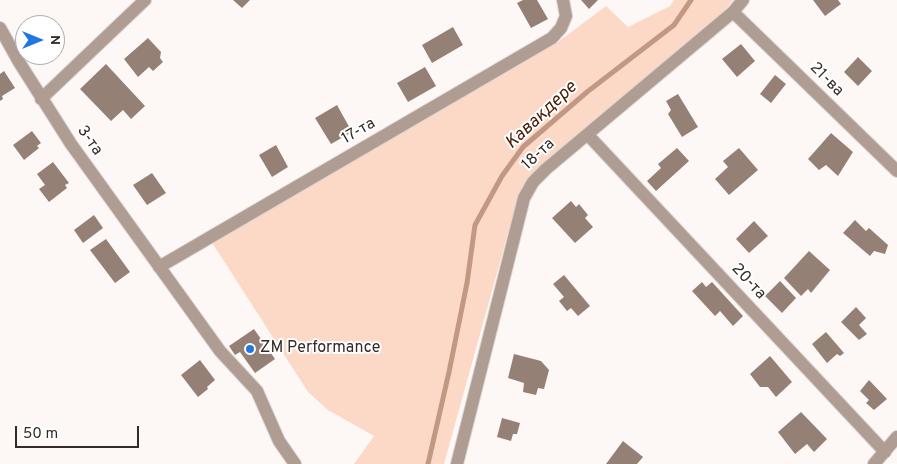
<!DOCTYPE html>
<meta charset="utf-8">
<style>
body{margin:0}
#map{position:relative;width:897px;height:464px;overflow:hidden;background:#fdf8f6;font-family:Overpass,sans-serif}
canvas{display:block}
.north{position:absolute;left:15px;top:15px;width:50px;height:50px;box-sizing:border-box;background:#fff;border:1px solid #adaaa9;border-radius:50%;rotate:90deg;font-size:14px;font-weight:700;line-height:20px;text-align:center;color:#332b27}
.north::after{content:'';display:block;margin:auto;width:18px;height:22px;background:#2276e0;clip-path:polygon(50% 0,100% 100%,50% 72%,0 100%)}
.scale{position:absolute;left:15px;top:426px;width:124px;height:22px;box-sizing:border-box;border:2px solid #332b27;border-top:0;padding-left:6px;font-size:15px;line-height:18px;white-space:nowrap;color:#332b27;-webkit-text-stroke:4px #fff;paint-order:stroke}
</style>
<div id="map">
<canvas width="897" height="464"></canvas>
<div class="north">N</div>
<div class="scale">50 m</div>
</div>
<script>
const context = document.querySelector('canvas').getContext('2d');
context.lineJoin = 'round';
function paint(path, color) { context.fillStyle = color; context.fill(path, 'evenodd'); }
const poly = rows => new Path2D(rows.map(r => 'M' + r).join(''));
function strokePath(path, color, width, dash) { context.strokeStyle = color; context.lineWidth = width; context.lineCap = dash ? 'butt' : 'round'; context.setLineDash(dash || []); context.stroke(path); }
function write(font, color, halo, rows, align = 'center') {
  context.font = font + ' Overpass,sans-serif'; context.lineWidth = 4; context.setLineDash([]); context.textBaseline = 'middle'; context.strokeStyle = halo; context.fillStyle = color; for (const [text, x, y, turn = 0] of rows) {
    context.save(); context.translate(x, y); context.rotate((+turn || 0) * Math.PI / 180); context.textAlign = isNaN(turn) ? turn : align; if (halo) context.strokeText(text, 0, 0); context.fillText(text, 0, 0); context.restore();
  }
}
const green = poly([
 [674,0,733,0,721,15,549,158,531,177,518,197,444,464,354,464,374,436,328,410,308,392,211,241,558,42,606,6,628,27,670,6]
]);
const stream = poly([
 [428,464,449,372,467,283,475,225,502,176,523,147,587,92,674,25,691,0]
]);
const building = poly([
 [233,0,250,0,242,8],
 [523,0,537,0,548,19,531,28,517,3],
 [581,0,598,0,589,9],
 [813,0,838,0,841,4,825,16],
 [453,27,463,45,432,63,422,45],
 [148,38,161,52,160,58,163,62,153,71,149,67,138,77,124,59],
 [741,44,755,61,737,77,722,59],
 [858,57,872,71,858,86,844,72],
 [106,64,145,106,131,119,123,110,111,121,80,89],
 [425,67,436,86,408,102,397,83],
 [4,71,15,88,2,96,3,99,0,101,0,74],
 [775,75,786,84,771,103,760,94],
 [678,94,698,127,682,137,668,114,671,110,666,101],
 [337,105,352,132,331,144,315,118],
 [32,131,41,143,37,146,39,148,24,160,13,145],
 [831,133,853,152,838,176,826,165,819,170,808,159],
 [276,145,288,167,272,177,259,155],
 [677,148,689,161,656,191,647,181,661,168,658,164],
 [739,148,758,170,729,195,715,179,728,167,723,161],
 [53,162,69,183,65,185,67,188,49,202,39,189,45,185,37,174],
 [152,173,166,193,147,205,133,185],
 [571,201,576,207,579,204,588,215,585,218,593,227,575,243,552,218],
 [94,215,103,228,83,243,74,230],
 [855,220,866,231,869,228,888,245,885,254,874,251,870,256,843,233],
 [754,221,768,236,749,253,736,239],
 [106,239,130,272,115,283,90,250],
 [809,251,830,270,811,293,808,289,801,296,784,278],
 [564,275,590,306,578,316,571,308,567,311,559,301,564,297,553,284],
 [780,281,796,298,782,313,765,296],
 [702,282,706,287,712,282,743,316,733,326,720,311,715,316,692,291],
 [856,307,866,318,859,325,867,334,859,340,841,322],
 [254,329,275,359,255,373,240,352,235,355,229,346],
 [826,332,844,353,840,356,837,354,827,363,812,344],
 [514,354,541,361,549,370,544,389,538,388,536,395,523,392,524,383,508,378],
 [770,356,792,382,776,397,768,387,760,387,750,374],
 [200,360,215,380,207,387,208,389,198,397,181,375],
 [869,380,887,399,874,410,866,403,869,400,860,391],
 [801,412,827,439,814,452,807,444,795,454,778,432],
 [502,418,520,423,517,434,513,434,511,441,497,437],
 [623,441,643,457,637,464,606,464]
]);
const minor = poly([
 [733,12,897,171],
 [0,28,19,62,71,144,220,351,257,391,279,441,295,464],
 [41,99,145,0],
 [588,135,885,452],
 [159,267,552,38,561,28,566,16,563,0],
 [457,464,524,198,533,182,546,169,733,12,743,0],
 [874,464,897,437]
]);
const markers = [
 [250,349,5,"#2276e0"]
];
const streetNames = [
 ["21-ва",826,80,45],
 ["17-та",359,132,-30],
 ["3-та",89,141,55],
 ["18-та",539,155,-43],
 ["20-та",748,282,47]
];
const poiNames = [
 ["ZM Performance",260,349]
];
const waterNames = [
 ["Кавакдере",542,116,-43]
];
paint(green, '#fcd8c7');
strokePath(stream, '#c29884', 5);
paint(building, '#958076');
strokePath(minor, '#d9d3d1', 14);
strokePath(minor, '#af9c93', 12);
for (const [x, y, r, color] of markers) { const dot = new Path2D(); dot.arc(x, y, r, 0, 2 * Math.PI); context.fillStyle = color; context.fill(dot); strokePath(dot, '#fff', 2); }
write('16px', '#332b27', '#fff', streetNames);
write('16px', '#332b27', '#fff', poiNames, 'left');
write('italic 18px', '#461d06', '#fff', waterNames);
</script>
